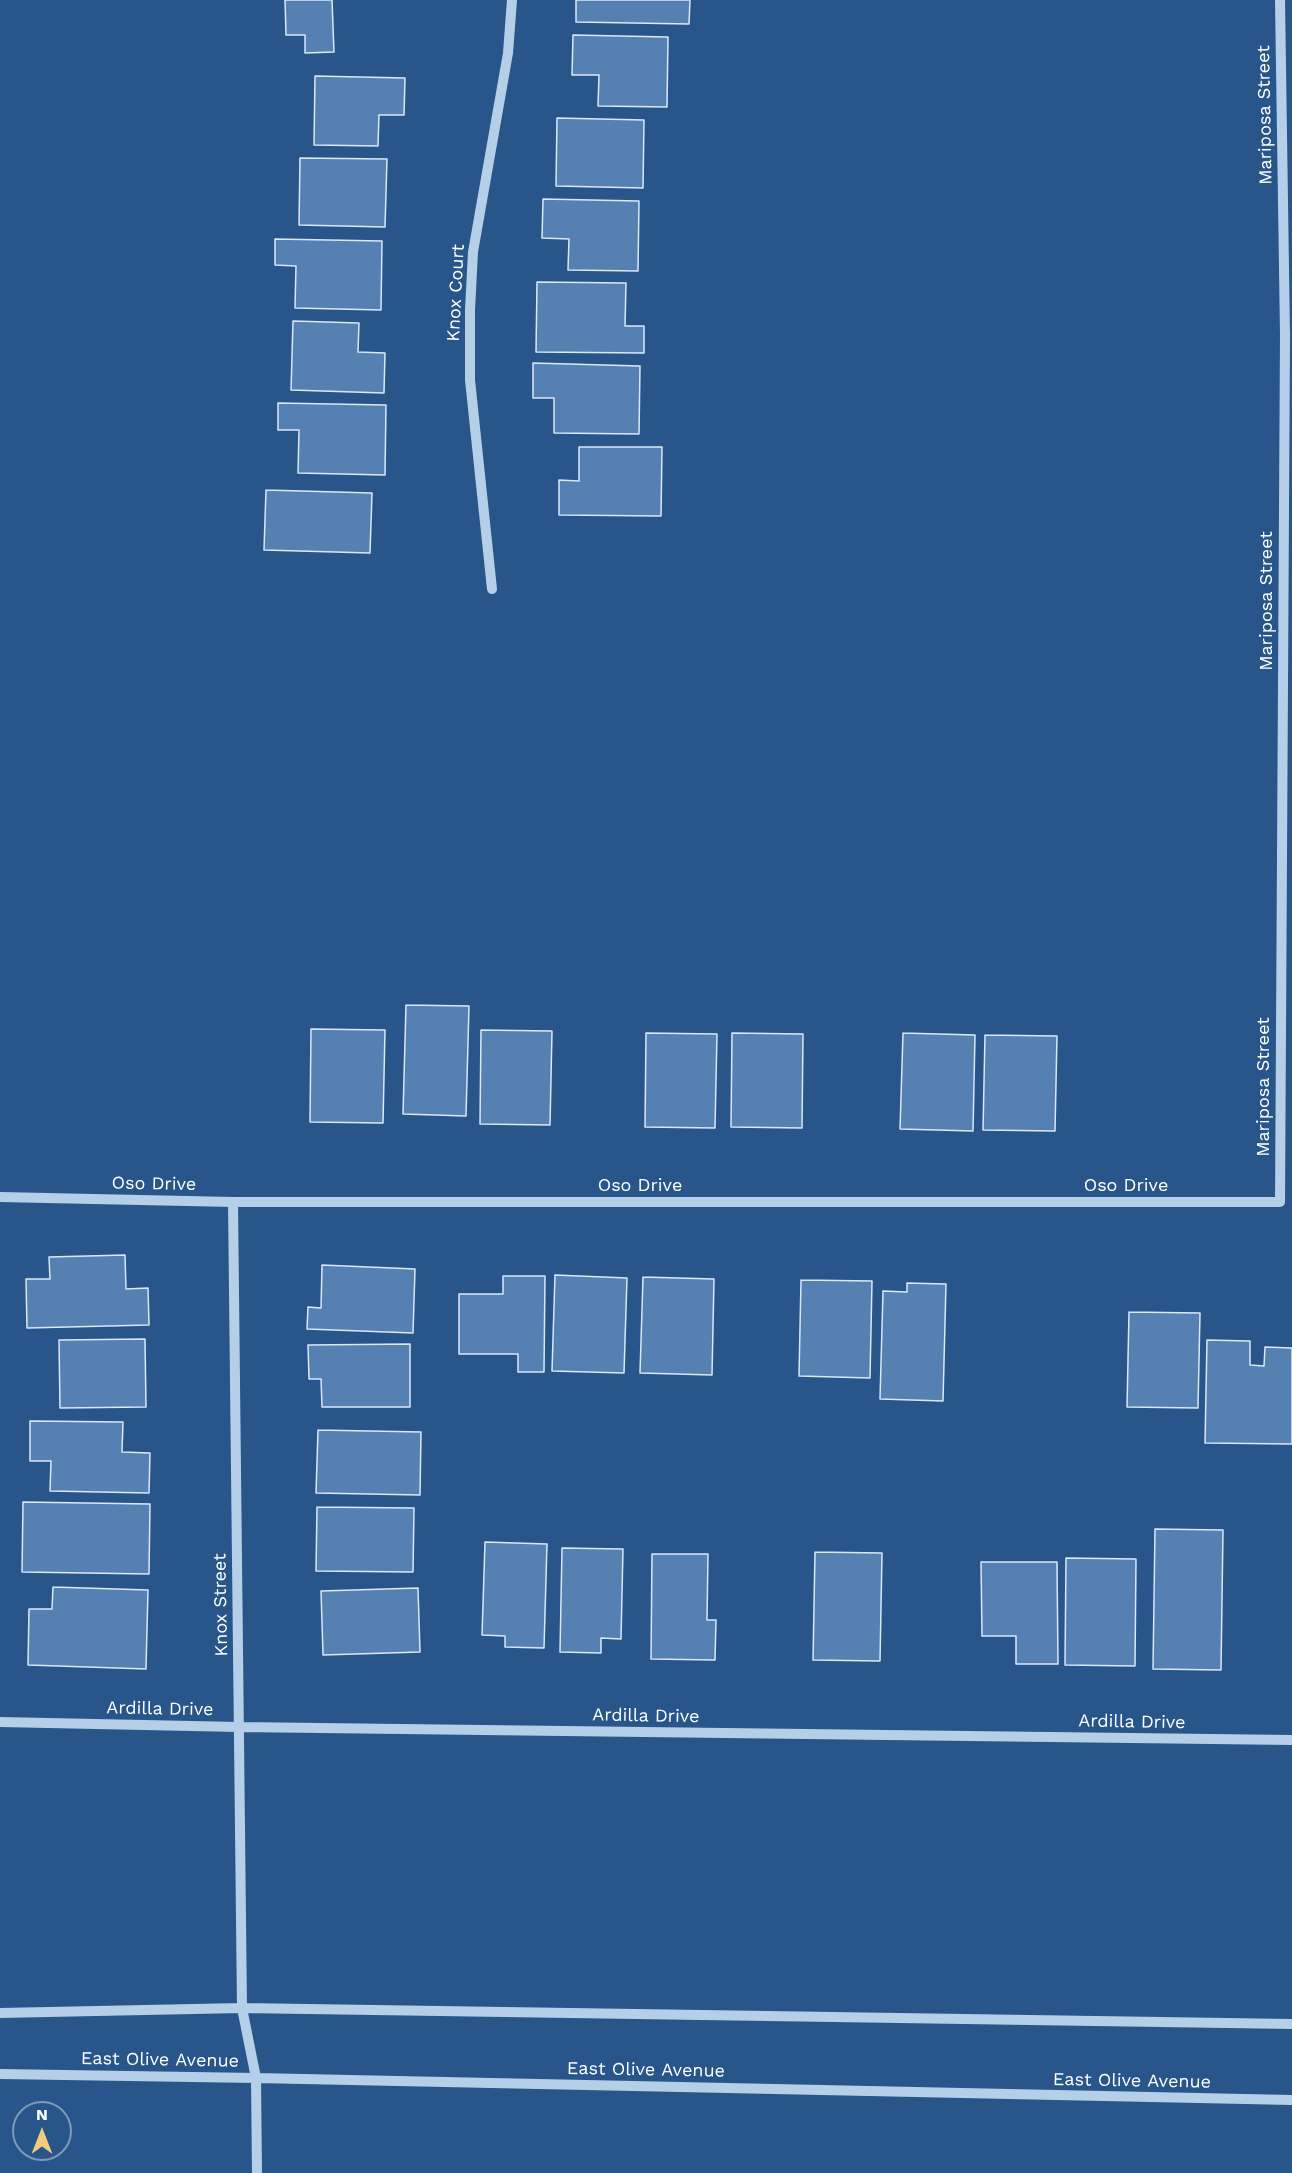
<!DOCTYPE html>
<style>
body{margin:0}
#map{position:relative;width:1292px;height:2173px;overflow:hidden;background:#28568a;font-family:"Work Sans",sans-serif}
canvas{display:block}
.north{position:absolute;left:12px;top:2101px;width:60px;height:60px;box-sizing:border-box;background:#28568a;border:2px solid #7e9ab9;border-radius:50%;rotate:0deg;font-size:16px;font-weight:700;line-height:24px;text-align:center;color:#fff}
.north::after{content:'';display:block;margin:auto;width:21px;height:27px;background:#f1cc7c;clip-path:polygon(50% 0,100% 100%,50% 72%,0 100%)}
</style>
<div id="map">
<canvas width="1292" height="2173"></canvas>
<div class="north">N</div>
</div>
<script>
const context = document.querySelector('canvas').getContext('2d');
context.lineJoin = 'round';
function paint(path, color) { context.fillStyle = color; context.fill(path, 'evenodd'); }
const poly = rows => new Path2D(rows.map(r => 'M' + r).join(''));
function strokePath(path, color, width, dash) { context.strokeStyle = color; context.lineWidth = width; context.lineCap = dash ? 'butt' : 'round'; context.setLineDash(dash || []); context.stroke(path); }
function write(font, color, halo, rows, align = 'center') {
  context.font = font + ' "Work Sans",sans-serif'; context.lineWidth = 4.5; context.setLineDash([]); context.textBaseline = 'middle'; context.strokeStyle = halo; context.fillStyle = color; for (const [text, x, y, turn = 0] of rows) {
    context.save(); context.translate(x, y); context.rotate((+turn || 0) * Math.PI / 180); context.textAlign = isNaN(turn) ? turn : align; if (halo) context.strokeText(text, 0, 0); context.fillText(text, 0, 0); context.restore();
  }
}
const building = poly([
 [285,0,332,0,334,52,305,53,305,35,286,35,285,0],
 [576,0,690,0,689,24,576,22,576,0],
 [573,35,668,37,667,107,598,106,599,75,572,75,573,35],
 [315,76,405,78,404,115,379,115,378,146,314,145,315,76],
 [557,118,644,120,643,188,556,186,557,118],
 [300,158,387,159,385,227,299,225,300,158],
 [543,199,639,201,638,271,568,270,569,239,542,238,543,199],
 [275,239,382,241,381,310,295,308,296,266,275,265,275,239],
 [537,282,626,283,625,326,644,326,644,353,536,352,537,282],
 [293,321,359,323,358,352,385,353,384,393,291,390,293,321],
 [533,363,640,366,639,434,554,433,554,398,533,398,533,363],
 [278,403,386,405,385,475,298,473,299,430,278,430,278,403],
 [579,447,662,447,661,516,559,515,559,480,579,481,579,447],
 [266,490,372,493,370,553,264,550,266,490],
 [406,1005,469,1006,466,1116,403,1114,406,1005],
 [311,1029,385,1030,383,1123,310,1122,311,1029],
 [481,1030,552,1031,550,1125,480,1124,481,1030],
 [646,1033,717,1034,715,1128,645,1127,646,1033],
 [732,1033,803,1034,802,1128,731,1127,732,1033],
 [903,1033,975,1035,973,1131,900,1129,903,1033],
 [985,1035,1057,1036,1055,1131,983,1130,985,1035],
 [125,1255,126,1289,148,1288,149,1325,27,1328,26,1279,50,1279,49,1257,125,1255],
 [322,1265,415,1269,413,1333,307,1329,308,1307,321,1308,322,1265],
 [555,1275,627,1278,624,1373,552,1371,555,1275],
 [503,1276,545,1276,544,1372,518,1372,518,1354,459,1354,459,1294,503,1294,503,1276],
 [643,1277,714,1279,712,1375,640,1373,643,1277],
 [801,1280,872,1281,870,1378,799,1376,801,1280],
 [907,1283,946,1284,943,1401,880,1399,883,1291,907,1292,907,1283],
 [1129,1312,1200,1313,1198,1408,1127,1407,1129,1312],
 [145,1339,146,1407,60,1408,59,1340,145,1339],
 [1207,1340,1250,1341,1250,1365,1264,1366,1265,1347,1292,1348,1292,1444,1205,1443,1207,1340],
 [410,1344,410,1407,322,1407,321,1379,309,1379,308,1345,410,1344],
 [30,1421,123,1422,122,1452,150,1453,149,1493,50,1491,51,1461,30,1461,30,1421],
 [318,1430,421,1432,420,1495,316,1493,318,1430],
 [23,1502,150,1504,149,1574,22,1572,23,1502],
 [317,1507,414,1508,413,1572,316,1571,317,1507],
 [1155,1529,1223,1530,1221,1670,1153,1669,1155,1529],
 [485,1542,547,1544,544,1648,505,1647,505,1636,482,1635,485,1542],
 [562,1548,623,1549,621,1639,601,1638,601,1653,560,1652,562,1548],
 [815,1552,882,1553,880,1661,813,1660,815,1552],
 [652,1554,708,1554,707,1620,716,1620,715,1660,651,1659,652,1554],
 [1066,1558,1136,1559,1135,1666,1065,1665,1066,1558],
 [981,1562,1057,1562,1058,1664,1016,1664,1016,1636,982,1636,981,1562],
 [53,1587,148,1590,146,1669,28,1665,29,1609,52,1609,53,1587],
 [418,1588,420,1652,323,1655,321,1591,418,1588]
]);
const minor = poly([
 [492,589,470,380,470,310,473,252,508,53,512,0],
 [0,1197,233,1202,1280,1202,1285,335,1280,0],
 [233,1202,242,2008,256,2078,257,2173],
 [0,1722,239,1727,1292,1740],
 [0,2013,242,2008,1292,2024],
 [0,2074,256,2078,1292,2100]
]);
const streetNames = [
 ["Mariposa Street",1265,115,-91],
 ["Knox Court",456,293,-87],
 ["Mariposa Street",1267,601,-90],
 ["Mariposa Street",1264,1087,-90],
 ["Oso Drive",154,1184,1],
 ["Oso Drive",640,1186],
 ["Oso Drive",1126,1186],
 ["Knox Street",221,1605,-91],
 ["Ardilla Drive",160,1709,1],
 ["Ardilla Drive",646,1716,1],
 ["Ardilla Drive",1132,1722,1],
 ["East Olive Avenue",160,2060,1],
 ["East Olive Avenue",646,2070,1],
 ["East Olive Avenue",1132,2081,1]
];
paint(building, '#5581b2');
strokePath(building, '#dae8f7', 1.5);
strokePath(minor, '#b6cfe9', 10);
write('18px', '#fff', '#28568a', streetNames);
</script>
